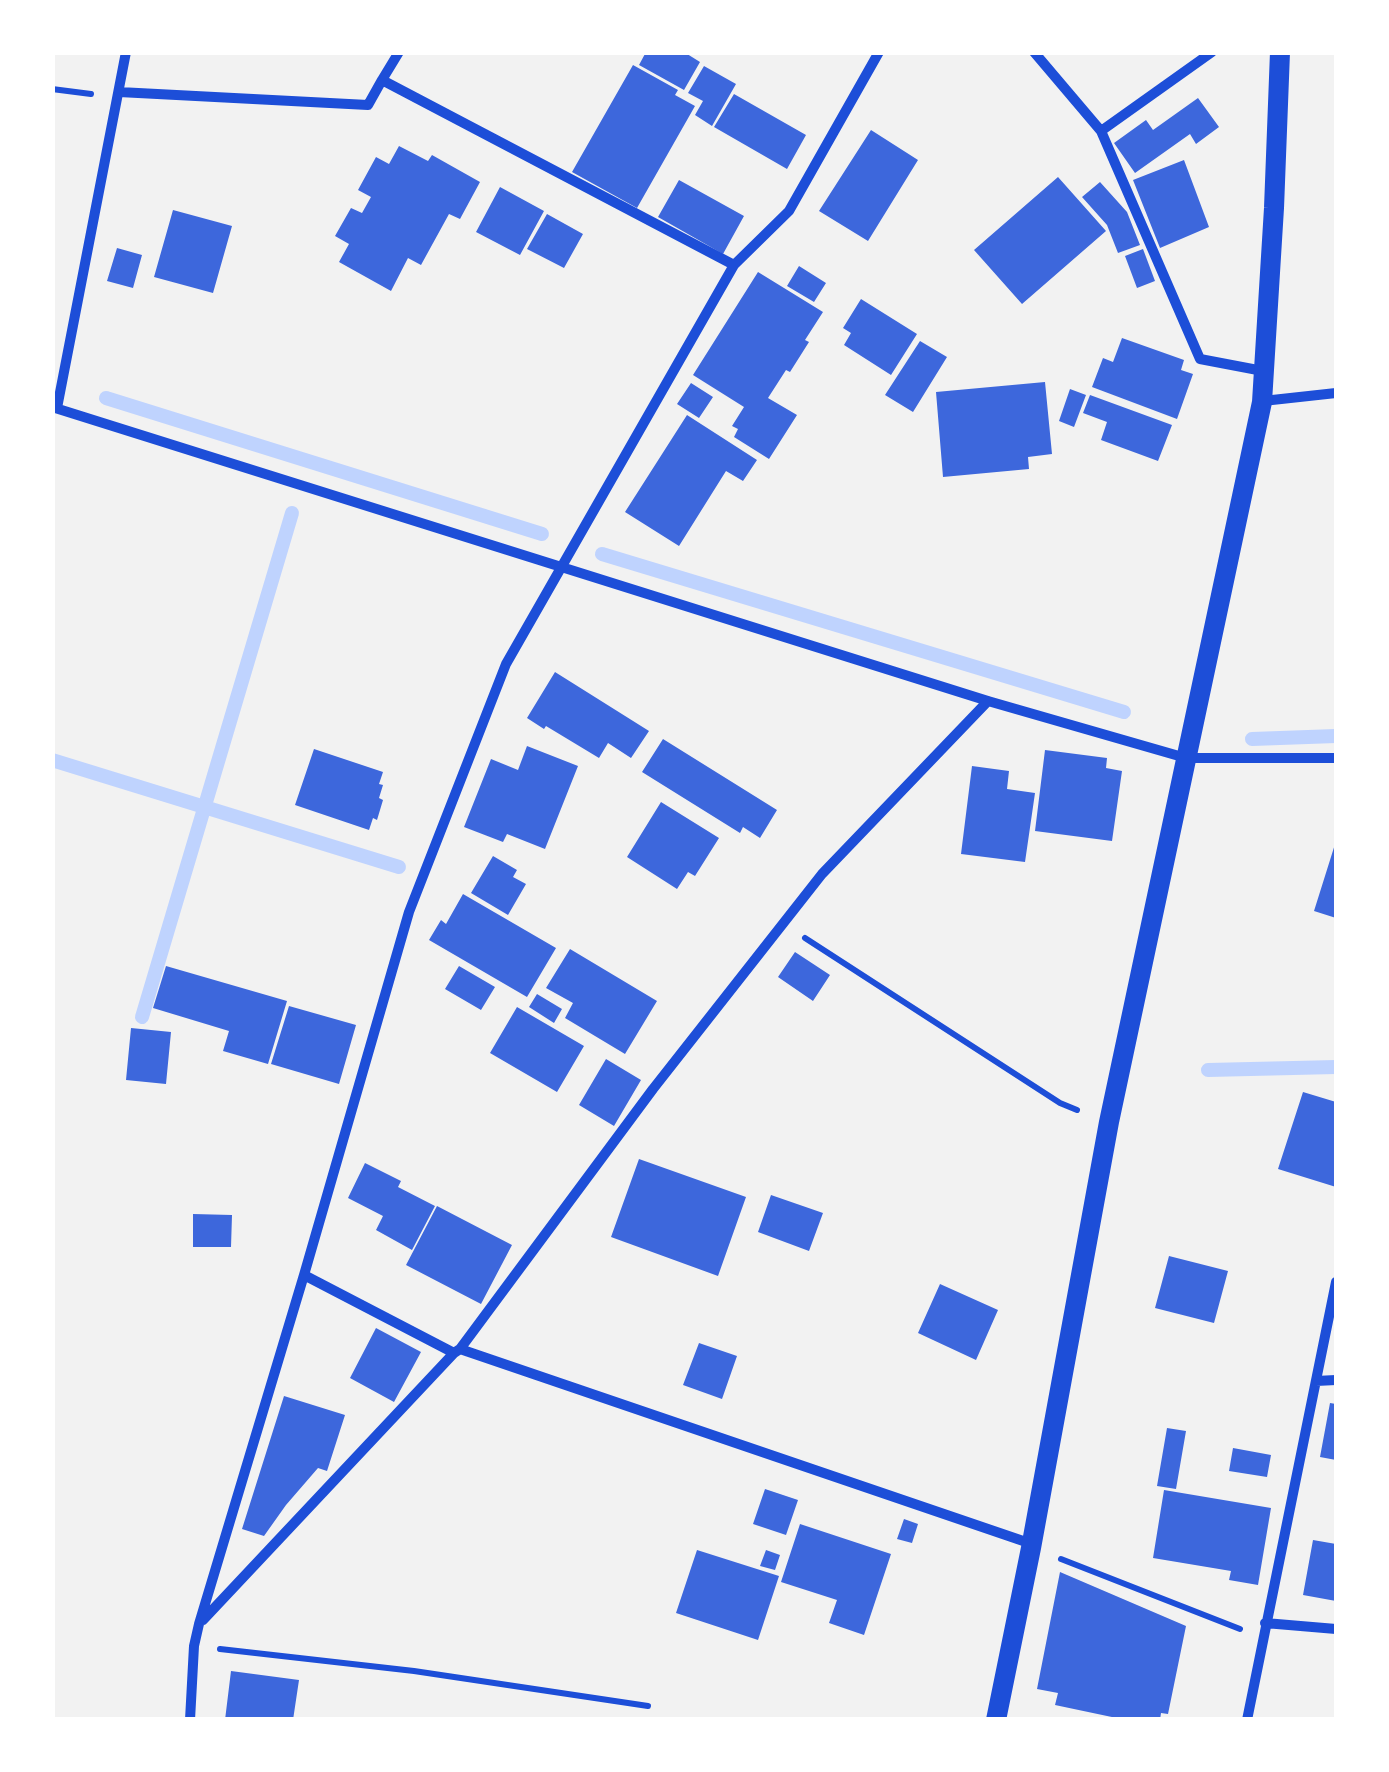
<!DOCTYPE html>
<style>
body{margin:0}
#map{position:relative;width:1389px;height:1772px;overflow:hidden;background:#f2f2f2;font-family:"Open Sans",sans-serif}
canvas{display:block}
.frame{position:absolute;inset:0;border:55px solid #fff;pointer-events:none}
</style>
<div id="map">
<canvas width="1389" height="1772"></canvas>
<div class="frame"></div>
</div>
<script>
const context = document.querySelector('canvas').getContext('2d');
context.lineJoin = 'round';
const poly = rows => new Path2D(rows.map(r => 'M' + r).join(''));
function strokePath(path, color, width, dash) { context.strokeStyle = color; context.lineWidth = width; context.lineCap = dash ? 'butt' : 'round'; context.setLineDash(dash || []); context.stroke(path); }
function paint(path, color) { context.fillStyle = color; context.fill(path, 'evenodd'); }
const stream = poly([
 [106,398,542,534],
 [602,554,1124,712],
 [1252,739,1336,736],
 [52,760,399,867],
 [142,1017,292,513],
 [1208,1070,1336,1067]
]);
const building = poly([
 [646,52,684,52,700,62,684,90,639,65],
 [633,65,678,90,675,95,695,106,637,208,572,172],
 [704,66,736,84,712,126,695,115,703,101,688,93],
 [734,94,806,135,787,169,714,127],
 [1198,98,1219,127,1196,144,1190,134,1135,173,1114,143,1146,120,1153,130],
 [871,130,918,160,868,241,819,211],
 [399,146,428,161,432,155,480,182,460,219,449,214,421,265,408,258,391,291,339,262,349,244,335,236,351,208,362,213,371,197,358,190,376,157,389,164],
 [1184,160,1209,227,1160,248,1133,180],
 [1058,177,1106,231,1022,304,974,250],
 [679,180,744,216,723,254,658,217],
 [1100,182,1127,212,1140,245,1118,253,1107,225,1082,197],
 [500,187,544,211,520,255,476,232],
 [173,210,232,226,213,293,154,277],
 [547,214,583,234,564,268,527,249],
 [117,248,142,255,133,288,107,281],
 [1143,249,1155,281,1137,288,1125,256],
 [799,266,826,283,814,302,787,286],
 [758,272,823,312,805,340,809,342,790,372,786,370,768,398,797,415,769,459,734,437,738,429,732,426,744,407,693,375],
 [861,299,917,334,891,375,844,345,851,333,843,328],
 [1122,338,1184,360,1181,370,1193,374,1177,419,1092,387,1103,358,1113,362],
 [920,341,947,357,913,412,885,395],
 [1045,382,1052,454,1028,457,1029,469,943,477,936,392],
 [691,383,713,397,699,418,677,404],
 [1070,389,1086,395,1074,427,1059,421],
 [1090,395,1172,425,1158,461,1101,440,1107,422,1083,413],
 [687,415,757,460,743,481,726,471,679,546,625,512],
 [555,672,649,731,631,758,608,743,599,758,546,726,544,729,527,718],
 [663,739,777,810,760,838,743,827,740,833,642,772],
 [527,746,578,766,545,849,507,834,503,842,464,827,491,759,518,770],
 [314,749,383,772,379,784,383,785,379,798,383,800,377,820,373,818,369,830,295,805],
 [1045,750,1107,758,1106,768,1122,771,1112,841,1035,831],
 [972,766,1009,771,1007,789,1035,793,1025,862,961,854],
 [661,802,719,838,695,876,688,872,677,889,627,857],
 [1336,841,1336,918,1314,911],
 [493,856,517,870,513,877,526,884,508,915,471,893],
 [463,894,556,948,527,997,429,940,441,920,446,924],
 [570,949,657,1001,625,1054,565,1018,573,1003,546,988],
 [795,952,830,975,813,1001,778,977],
 [166,966,287,1001,268,1064,223,1051,229,1031,153,1008],
 [459,966,495,987,481,1010,445,989],
 [537,994,562,1009,554,1023,529,1007],
 [289,1006,356,1025,339,1084,271,1064],
 [517,1007,584,1046,557,1092,490,1053],
 [131,1028,171,1032,166,1084,126,1080],
 [606,1059,641,1080,614,1126,579,1105],
 [1303,1092,1336,1102,1336,1187,1278,1169],
 [639,1159,746,1197,718,1276,611,1237],
 [365,1163,401,1181,398,1187,435,1206,412,1250,376,1230,383,1216,348,1198],
 [771,1195,823,1213,809,1251,758,1232],
 [437,1206,512,1245,481,1304,406,1265],
 [193,1214,232,1215,231,1247,193,1247],
 [1169,1256,1228,1271,1214,1323,1155,1308],
 [940,1284,998,1310,976,1360,918,1333],
 [376,1328,421,1352,394,1402,350,1378],
 [699,1343,737,1356,722,1399,683,1385],
 [284,1396,345,1415,327,1471,318,1468,286,1505,264,1536,242,1529],
 [1330,1403,1336,1404,1336,1460,1320,1457],
 [1167,1428,1186,1431,1176,1489,1157,1486],
 [1233,1448,1271,1455,1267,1477,1229,1471],
 [765,1489,798,1500,786,1535,753,1524],
 [1164,1490,1271,1508,1258,1585,1229,1580,1231,1571,1153,1558],
 [904,1519,918,1524,912,1543,897,1539],
 [800,1524,891,1554,864,1635,829,1623,837,1600,781,1582],
 [1313,1540,1336,1544,1336,1601,1303,1595],
 [697,1550,779,1576,758,1640,676,1613],
 [766,1550,780,1555,775,1570,760,1566],
 [1060,1572,1186,1626,1168,1714,1161,1713,1160,1720,1126,1720,1055,1705,1058,1693,1037,1689],
 [231,1671,299,1680,293,1720,225,1720]
]);
const path = poly([
 [52,89,91,94],
 [805,938,1060,1103,1077,1110],
 [1061,1559,1240,1629],
 [220,1649,414,1671,648,1706]
]);
const minor = poly([
 [399,52,382,80,734,265],
 [1034,52,1101,131,1212,52],
 [119,92,368,105,382,80],
 [1101,131,1200,359,1263,371],
 [1263,401,1336,393],
 [52,407,988,701,1186,758,1336,758],
 [57,408,126,52],
 [304,1275,454,1353],
 [460,1349,1032,1544],
 [1316,1381,1336,1380],
 [203,1620,454,1353,460,1349,653,1089,822,874,988,701],
 [1265,1623,1336,1629],
 [190,1720,194,1646,199,1624,304,1275,409,912,506,664,734,265,789,211,879,52],
 [1247,1720,1336,1282]
]);
const secondary = poly([
 [996,1720,1031,1548,1109,1122,1262,402,1274,208,1280,52]
]);
strokePath(stream, '#bfd3fe', 14);
paint(building, '#3d67dc');
strokePath(path, '#1d4ed8', 6);
strokePath(minor, '#1d4ed8', 10);
strokePath(secondary, '#1d4ed8', 20);
</script>
